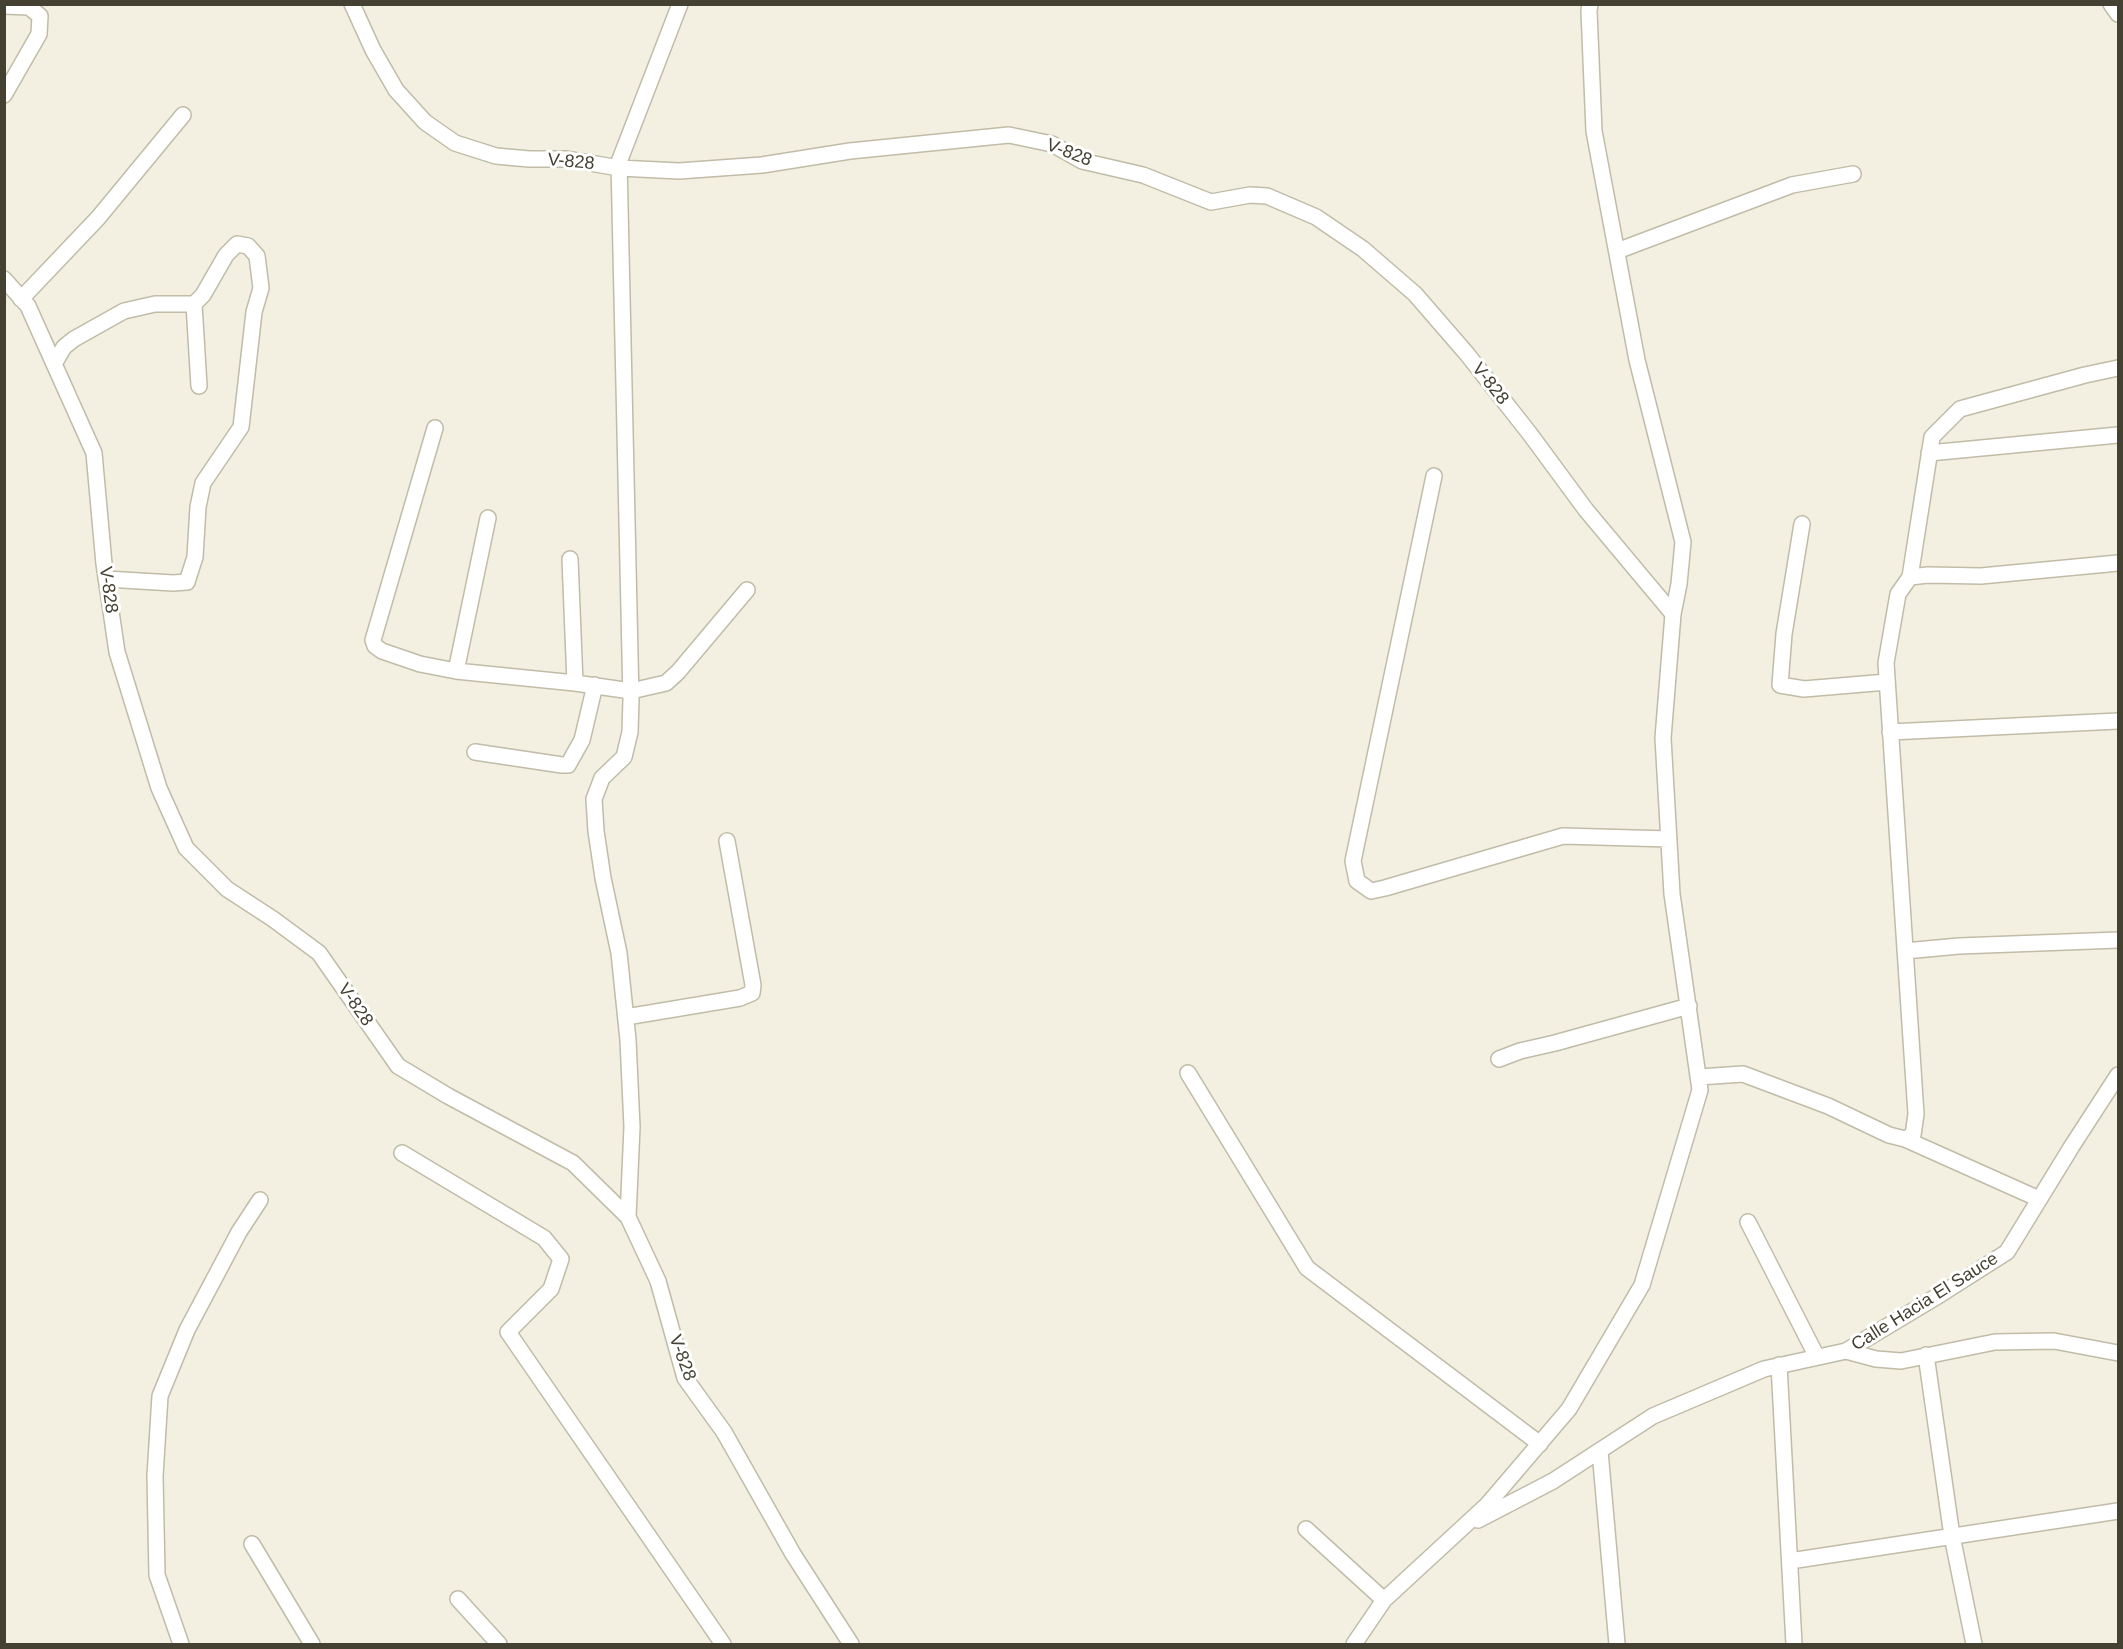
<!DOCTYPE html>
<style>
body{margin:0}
#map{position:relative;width:2123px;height:1649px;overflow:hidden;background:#f3f0e2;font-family:Helvetica,sans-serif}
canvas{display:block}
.frame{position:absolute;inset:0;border:6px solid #444032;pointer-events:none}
</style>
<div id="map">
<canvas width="2123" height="1649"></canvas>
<div class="frame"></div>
</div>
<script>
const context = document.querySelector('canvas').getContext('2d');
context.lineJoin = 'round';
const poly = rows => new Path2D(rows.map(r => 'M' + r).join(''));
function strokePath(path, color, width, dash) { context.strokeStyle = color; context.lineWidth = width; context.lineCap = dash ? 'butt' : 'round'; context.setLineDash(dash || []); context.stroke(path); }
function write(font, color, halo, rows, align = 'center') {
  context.font = font + ' Helvetica,sans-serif'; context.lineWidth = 6; context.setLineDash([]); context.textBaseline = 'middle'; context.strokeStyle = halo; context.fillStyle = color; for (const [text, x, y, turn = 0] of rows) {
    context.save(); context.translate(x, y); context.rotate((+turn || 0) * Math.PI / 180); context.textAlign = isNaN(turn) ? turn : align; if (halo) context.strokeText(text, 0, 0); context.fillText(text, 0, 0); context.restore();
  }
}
const minor = poly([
 [352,4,373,50,396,90,425,122,455,143,496,156,529,159,567,159,619,168,679,171,762,165,850,151,1009,135,1052,144,1082,161,1143,175,1211,202,1250,195,1267,196,1316,217,1363,249,1415,294,1467,354,1530,434,1586,510,1673,614],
 [2111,4,2118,14],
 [4,6,29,7,40,16,39,34,4,95],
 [1617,251,1792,185,1853,174],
 [4,279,28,306,94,453,104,564,117,652,159,788,186,848,227,889,273,919,319,953,398,1066,448,1096,573,1163,628,1217,658,1281,685,1378,724,1432,793,1554,851,1644],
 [21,299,98,218,183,115],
 [194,304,199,386],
 [54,364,64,347,74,339,124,311,155,304,194,304,203,295,226,255,237,244,248,246,257,256,261,288,254,312,241,427,203,483,198,507,195,557,187,582,173,583,106,579],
 [435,428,373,640,375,646,382,651,420,664,456,671,575,683,631,691,666,683,678,672,747,590],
 [1929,453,2118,435],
 [1434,476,1353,861,1357,881,1371,891,1385,888,1563,836,1669,839],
 [1802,524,1784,634,1780,685,1804,689,1887,682],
 [570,559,575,683],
 [1910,577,1932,437,1960,409,2085,375,2118,368],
 [456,671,488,518],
 [1890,732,2118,721],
 [475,752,562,765,568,765,582,740,595,685],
 [1905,951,1959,946,2118,940],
 [626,1017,740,998,752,993,753,985,727,841],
 [1499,1059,1520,1051,1555,1043,1689,1006],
 [1188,1073,1307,1268,1540,1444],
 [1699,1077,1743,1074,1828,1106,1889,1135,1905,1139,1913,1135,1916,1114,1886,663,1898,594,1910,577,1928,575,1981,576,2118,563],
 [1905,1139,2039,1199],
 [402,1153,544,1238,561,1259,551,1289,508,1332,723,1644],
 [628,1217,632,1127,628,1040,619,953,603,878,596,831,594,799,602,778,624,757,630,732,631,700,619,162,680,4],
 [1748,1222,1817,1357],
 [1846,1351,1876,1359,1901,1361,1995,1342,2054,1341,2118,1353],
 [1926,1355,1952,1536,1974,1644],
 [1779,1365,1794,1644],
 [1600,1451,1617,1644],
 [1478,1520,1553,1481,1653,1416,1764,1369,1846,1351,1941,1294,2007,1252,2072,1146,2118,1075],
 [1306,1529,1384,1600],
 [252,1544,312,1644],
 [1790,1561,2118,1511],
 [458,1599,499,1644],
 [181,1644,157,1575,155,1476,160,1396,187,1330,239,1232,260,1200],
 [1354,1644,1384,1600,1487,1505,1569,1409,1642,1285,1700,1090,1672,894,1663,738,1673,614,1679,584,1683,542,1637,360,1594,131,1589,11,1590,4]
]);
const streetNames = [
 ["V-828",1069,153,21],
 ["V-828",571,162,5],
 ["V-828",1490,384,52],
 ["V-828",108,590,82],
 ["V-828",355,1005,55],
 ["Calle Hacia El Sauce",1925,1302,-32],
 ["V-828",682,1358,70]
];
strokePath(minor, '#c1bca7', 18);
strokePath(minor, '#fff', 15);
write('18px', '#444032', '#fff', streetNames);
</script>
